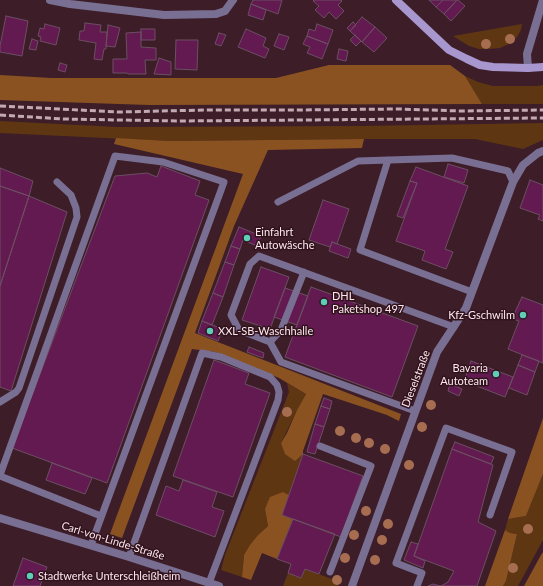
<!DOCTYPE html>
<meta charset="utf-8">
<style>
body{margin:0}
canvas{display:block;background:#3c1d28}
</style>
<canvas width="543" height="586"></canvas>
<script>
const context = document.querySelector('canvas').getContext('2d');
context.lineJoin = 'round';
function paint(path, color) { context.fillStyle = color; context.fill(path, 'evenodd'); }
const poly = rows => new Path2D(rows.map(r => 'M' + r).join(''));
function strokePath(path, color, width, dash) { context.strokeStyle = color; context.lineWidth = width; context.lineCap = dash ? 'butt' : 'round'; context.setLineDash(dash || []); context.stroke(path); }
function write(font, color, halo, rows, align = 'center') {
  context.font = font + ' Lato,sans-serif'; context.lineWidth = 3; context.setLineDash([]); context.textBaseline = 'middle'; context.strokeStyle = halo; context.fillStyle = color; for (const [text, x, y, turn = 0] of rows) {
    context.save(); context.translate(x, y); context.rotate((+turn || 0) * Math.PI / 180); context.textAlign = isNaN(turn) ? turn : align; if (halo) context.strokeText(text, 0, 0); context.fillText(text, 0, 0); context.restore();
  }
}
const green = poly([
 [522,24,521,30,517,37,509,44,500,48,489,49,479,49,469,46,453,36],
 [465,76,478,82,493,86,537,86,543,85,543,104,482,104],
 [0,121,118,127,359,126,543,123,543,140,523,149,475,139,364,139,169,141,0,133],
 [287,383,306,394,297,410,281,443,303,454,289,495,283,492,265,509,268,526,258,535,244,555,242,577,221,570,225,555,289,392],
 [543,474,543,540,518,586,503,586,506,581,517,534,510,533,505,530,508,519,526,516],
 [305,569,340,582,338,586,283,586,288,573,301,578]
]);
const forest = poly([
 [329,65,450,65,465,76,482,104,149,105,0,100,0,75,51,78,276,78],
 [116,138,169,141,364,139,362,148,268,150,234,226,195,333,401,414,399,421,387,415,323,394,303,451,303,454,295,461,285,454,281,443,287,433,297,410,306,394,279,378,215,352,192,349,122,538,110,534,243,174,114,144],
 [543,418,543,474,526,516,508,519],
 [283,492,289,495,282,515,293,519,277,559,262,553,251,580,242,577,244,555,250,545,258,535,268,526,265,509,270,497],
 [505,530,510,533,517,534,506,581,503,586,485,586],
 [543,552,543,586,524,586,541,555]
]);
const building = poly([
 [253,0,282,0,278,14,251,4,253,0],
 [314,0,341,0,342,1,338,5,344,11,336,19,329,12,324,18,315,10,319,6,313,1,314,0],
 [429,0,443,0,436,7,429,0],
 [443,0,457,0,444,14,436,7,443,0],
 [457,0,458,0,465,6,451,21,444,14,457,0],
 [251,4,266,10,263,20,248,15,251,4],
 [6,16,28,21,22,56,0,52,0,46,6,16],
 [362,17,375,27,362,42,350,31,362,17],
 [353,22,356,25,350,31,347,28,353,22],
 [85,23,101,25,100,32,107,32,106,49,104,49,102,60,94,59,96,43,79,40,80,31,84,31,85,23],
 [45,24,60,28,56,45,40,41,41,37,38,36,40,28,44,29,45,24],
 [317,24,333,30,328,44,307,36,309,29,315,31,317,24],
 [108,25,120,28,115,47,106,46,108,25],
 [375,27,387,38,374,52,362,42,375,27],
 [141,29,155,29,155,40,141,40,141,29],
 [246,29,266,38,263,46,269,49,265,58,238,47,246,29],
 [141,32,141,47,156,48,156,60,145,60,146,74,128,74,127,73,113,73,113,59,127,59,126,33,141,32],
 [219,33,226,35,221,46,215,44,219,33],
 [279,34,289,37,284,50,274,46,279,34],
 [355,35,361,41,356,46,350,40,355,35],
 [307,36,328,44,322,59,307,53,310,47,303,44,307,36],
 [32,39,38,41,36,50,29,49,32,39],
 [176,40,198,40,197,70,175,69,176,40],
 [339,49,348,51,346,61,337,59,339,49],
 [159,58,171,62,171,75,154,74,159,58],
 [60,63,67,65,65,72,58,70,60,63],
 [448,164,468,170,464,183,444,177,448,164],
 [161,166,200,181,195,195,209,200,107,483,12,448,115,176,147,173,157,177,161,166],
 [416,167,468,186,445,249,453,252,446,269,422,260,425,251,396,241,417,183,410,181,416,167],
 [0,168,33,181,29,196,0,186,0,168],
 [530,180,543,185,543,221,538,219,540,215,520,208,530,180],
 [410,181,417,183,403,218,397,216,410,181],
 [0,186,29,196,0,286,0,186],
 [29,196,67,212,11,391,0,387,0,286,29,196],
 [323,200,349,209,337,244,332,242,330,247,309,240,323,200],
 [239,227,261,236,257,246,243,240,240,249,231,246,239,227],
 [332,242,351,249,348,258,329,251,332,242],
 [231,246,240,249,234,265,225,262,231,246],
 [225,262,234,265,223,297,213,293,225,262],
 [261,267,289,277,270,329,242,320,261,267],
 [311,287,418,326,392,397,285,357,311,287],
 [285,288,308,296,297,325,274,317,285,288],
 [213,293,223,297,212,325,202,321,213,293],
 [522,297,543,305,543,363,508,349,519,321,513,319,516,310,522,297],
 [202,321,223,329,218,341,198,333,202,321],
 [249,347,264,353,263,358,247,352,249,347],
 [522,355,539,361,535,372,518,365,522,355],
 [214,360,249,373,245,384,270,393,233,497,173,476,214,360],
 [471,361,513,377,505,397,464,381,471,361],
 [518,365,535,372,527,395,509,388,518,365],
 [450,384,462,389,459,396,448,391,450,384],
 [324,398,332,401,330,409,321,406,324,398],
 [321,406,330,409,324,427,315,424,321,406],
 [315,424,324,427,315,454,307,452,315,424],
 [455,442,494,457,491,464,452,449,455,442],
 [452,449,493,465,478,522,496,531,477,586,428,586,433,584,441,586,448,582,454,571,414,556,452,449],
 [303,454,363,476,341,537,282,515,303,454],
 [52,463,92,478,85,494,46,480,52,463],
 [183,480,217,492,212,507,224,511,215,537,156,515,166,486,179,491,183,480],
 [293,519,335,534,319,574,305,569,301,578,288,573,291,564,277,559,293,519],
 [411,542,418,544,414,556,425,561,423,568,404,560,411,542],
 [23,558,47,567,40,586,13,586,23,558]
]);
const lane = poly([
 [388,160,360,250,472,292],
 [278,202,358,161,452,158,508,171,513,182],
 [270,342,281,330,304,272],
 [0,402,16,392,19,388,77,217,76,208,71,195,57,182],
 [415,411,281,362,270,342,239,330,231,315,250,264,259,256,454,327],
 [320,446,371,466,330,572],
 [0,475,115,156,163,162,224,182,91,545],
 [0,476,101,516],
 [129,557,202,353,221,357,270,377,277,385,279,392,278,400,209,583],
 [417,586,422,573,396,563,446,428,512,452,490,515]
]);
const street = poly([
 [50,0,70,4,164,15,216,14,225,11,233,0],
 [528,68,527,54,543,0],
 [0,518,129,557,219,586],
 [352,586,437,352,466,308,513,182,523,165,538,153,543,151]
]);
const secondary = poly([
 [396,0,449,50,467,59,480,65,493,67,528,68,543,67]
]);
const rail = poly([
 [0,106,119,112,205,110,295,110,398,109,461,111,543,110],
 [0,115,63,119,179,121,543,118]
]);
const trees = [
 [510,39],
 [486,44],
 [431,405],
 [287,412],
 [422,427],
 [340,431],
 [356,438],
 [369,443],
 [385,449],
 [409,465],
 [366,511],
 [388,524],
 [528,529],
 [354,535],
 [382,540],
 [345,558],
 [375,560],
 [513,568],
 [337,580]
];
const markers = [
 [247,238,4,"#5eceb8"],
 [324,302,4,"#5eceb8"],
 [523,315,4,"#5eceb8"],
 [210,331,4,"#5eceb8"],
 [496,374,4,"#5eceb8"],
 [30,576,4,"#5eceb8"]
];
const poiNames = [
 ["Einfahrt",255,232],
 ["Autowäsche",255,245],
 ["DHL",332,296],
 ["Paketshop 497",332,309],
 ["Kfz-Gschwilm",515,315,"right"],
 ["XXL-SB-Waschhalle",218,331],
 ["Bavaria",488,368,"right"],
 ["Autoteam",488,381,"right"],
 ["Stadtwerke Unterschleißheim",38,576]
];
const streetNames = [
 ["Dieselstraße",416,379,-69],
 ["Carl-von-Linde-Straße",113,541,17]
];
paint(green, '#5e3612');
paint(forest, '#8a5221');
paint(building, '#621a51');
strokePath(building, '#6c4e62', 1);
strokePath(lane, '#796f92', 7);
strokePath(street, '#796f92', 8);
strokePath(secondary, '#a896ce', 8);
strokePath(rail, '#c3aab2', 3, [6, 3]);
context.fillStyle = '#a76d50';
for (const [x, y] of trees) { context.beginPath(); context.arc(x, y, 5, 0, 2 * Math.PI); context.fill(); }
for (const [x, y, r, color] of markers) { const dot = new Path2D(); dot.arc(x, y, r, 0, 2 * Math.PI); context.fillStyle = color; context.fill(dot); strokePath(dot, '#31131e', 1.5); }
write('11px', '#fee8ee', '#31131e', poiNames, 'left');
write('11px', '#fee8ee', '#31131e', streetNames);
</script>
